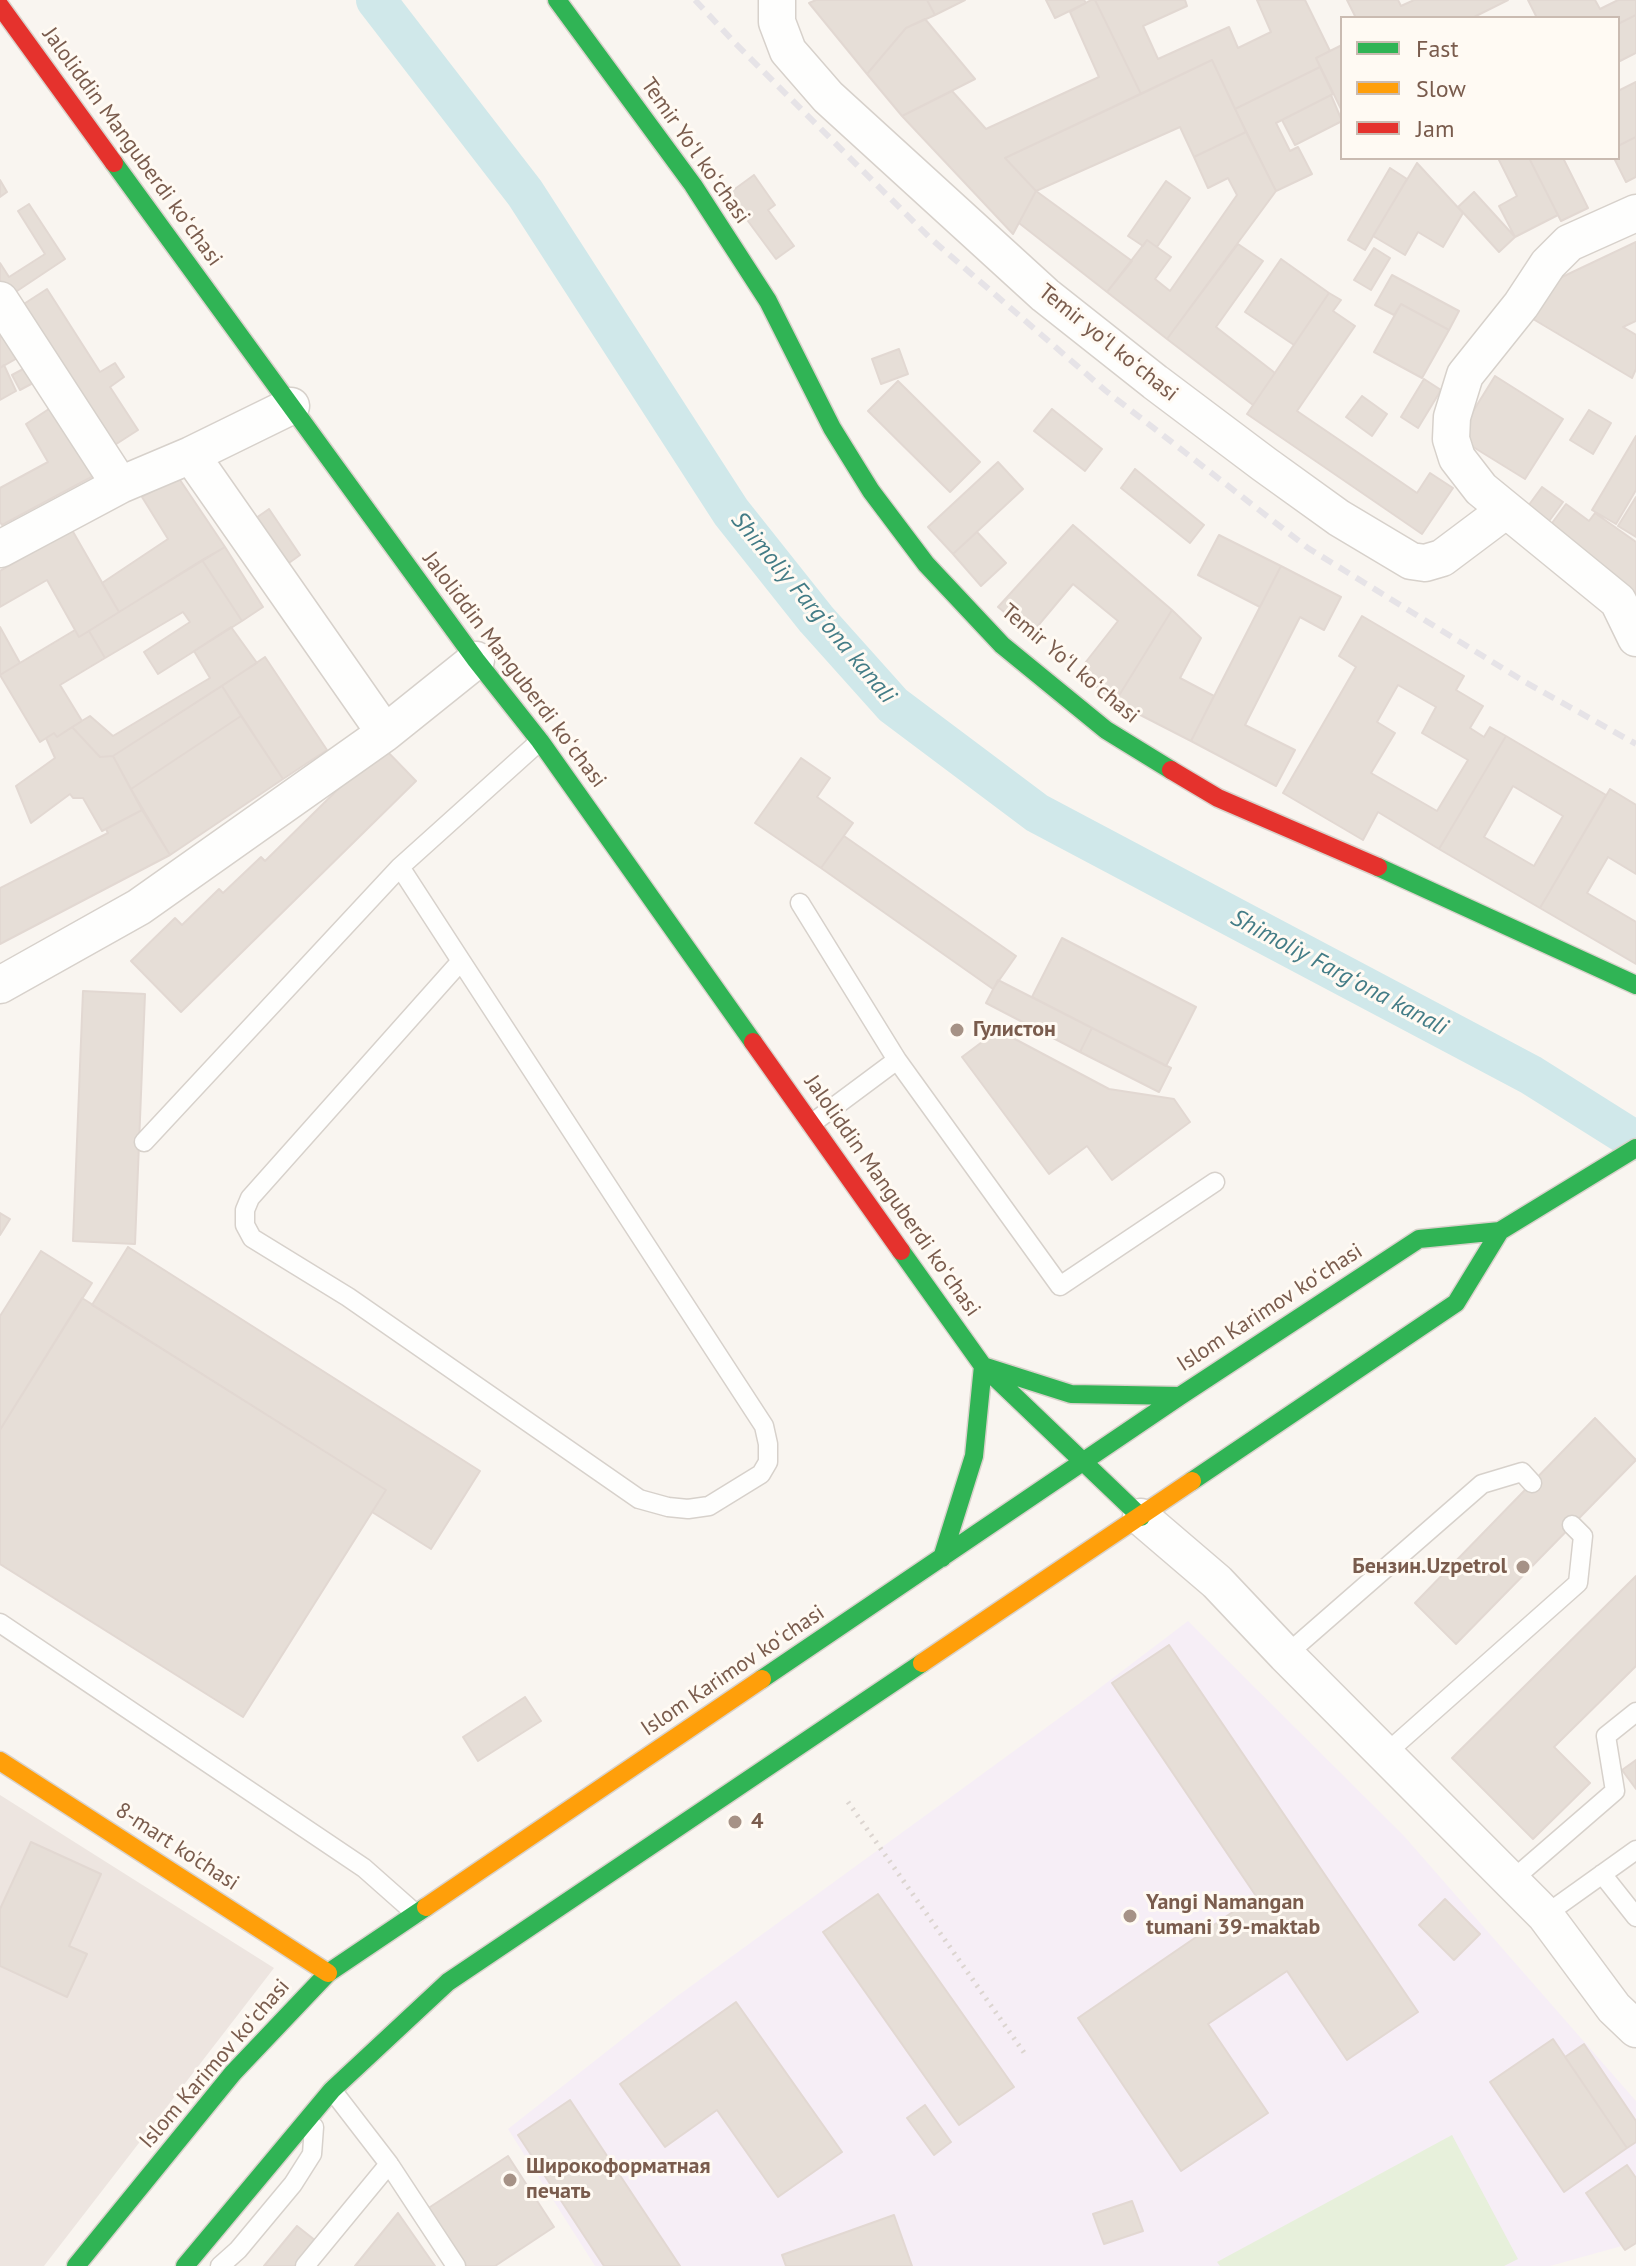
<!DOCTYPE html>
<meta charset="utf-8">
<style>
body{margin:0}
#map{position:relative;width:1636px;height:2266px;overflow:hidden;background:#f9f5f0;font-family:"PT Sans",sans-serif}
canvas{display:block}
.legend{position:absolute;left:1340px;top:16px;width:280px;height:144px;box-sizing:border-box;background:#fffaf3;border:2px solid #cabbb1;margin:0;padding:10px 14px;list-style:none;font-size:24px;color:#7a5c4d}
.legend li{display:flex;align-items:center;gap:16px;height:40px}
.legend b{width:40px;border:2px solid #cabbb1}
</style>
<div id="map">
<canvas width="1636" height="2266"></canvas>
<ul class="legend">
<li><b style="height:10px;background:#30b455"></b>Fast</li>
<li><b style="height:10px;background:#ff9f0a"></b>Slow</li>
<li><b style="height:10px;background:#e5322d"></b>Jam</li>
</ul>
</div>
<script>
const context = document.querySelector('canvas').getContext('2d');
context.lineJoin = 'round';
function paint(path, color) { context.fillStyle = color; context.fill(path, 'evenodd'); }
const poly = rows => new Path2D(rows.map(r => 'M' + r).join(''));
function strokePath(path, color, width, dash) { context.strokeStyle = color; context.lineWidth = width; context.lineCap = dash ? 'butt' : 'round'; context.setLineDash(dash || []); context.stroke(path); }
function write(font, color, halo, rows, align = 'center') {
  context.font = font + ' "PT Sans",sans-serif'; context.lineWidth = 6; context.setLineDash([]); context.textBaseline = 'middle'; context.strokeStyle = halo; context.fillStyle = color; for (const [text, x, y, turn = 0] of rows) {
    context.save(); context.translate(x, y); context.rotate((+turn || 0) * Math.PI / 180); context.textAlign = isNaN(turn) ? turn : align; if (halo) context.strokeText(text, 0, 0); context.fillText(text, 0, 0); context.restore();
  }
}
const industrial = poly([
 [0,1795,274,1968,44,2266,0,2266]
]);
const education = poly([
 [1188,1621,1404,1836,1636,2101,1636,2242,1550,2266,595,2266,508,2129,676,1997,1080,1703]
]);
const green = poly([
 [1452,2135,1518,2259,1504,2266,1220,2266,1217,2262]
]);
const canal = poly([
 [376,0,525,193,731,512,816,619,893,705,1037,813,1531,1075,1636,1141]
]);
const building = poly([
 [816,0,927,0,935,15,906,28,867,74,809,3,816,0],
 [927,0,965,0,935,15,927,0],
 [1046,0,1084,0,1086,3,1055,18,1046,0],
 [1091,0,1095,0,1141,94,1005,158,1036,191,1013,234,902,116,952,91,986,129,1099,77,1070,12,1091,0],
 [1095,0,1185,0,1187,6,1143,26,1158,59,1229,27,1238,48,1271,32,1257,0,1305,0,1330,51,1316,58,1320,67,1235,109,1212,60,1141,94,1095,0],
 [1347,0,1398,0,1401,6,1414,0,1508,0,1472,18,1356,18,1347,0],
 [1528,0,1595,0,1600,9,1618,0,1636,0,1636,15,1618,24,1618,18,1537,18,1528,0],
 [1636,15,1636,53,1620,61,1618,56,1618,24,1636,15],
 [925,19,975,79,902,116,867,74,906,28,925,19],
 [1342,45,1342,111,1316,58,1342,45],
 [1212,60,1246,132,1194,157,1180,127,1036,191,1005,158,1212,60],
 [1320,67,1333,94,1276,123,1290,151,1298,147,1312,174,1276,191,1235,109,1320,67],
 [1636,82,1636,137,1618,146,1618,91,1636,82],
 [1331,95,1342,121,1295,145,1282,120,1331,95],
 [1246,132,1276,191,1167,339,1107,292,1147,240,1171,257,1155,279,1170,291,1237,195,1228,178,1208,188,1194,157,1246,132],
 [1636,137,1636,177,1626,182,1614,158,1618,158,1618,146,1636,137],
 [1498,158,1529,158,1558,215,1515,237,1499,206,1517,196,1498,158],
 [1529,158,1563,158,1588,208,1561,221,1529,158],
 [1417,163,1463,213,1443,247,1418,232,1405,255,1373,236,1417,163],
 [1390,168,1407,179,1365,250,1348,240,1390,168],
 [754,175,775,205,768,210,794,246,776,259,728,194,754,175],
 [0,180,7,192,0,197,0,180],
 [1166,181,1190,198,1157,247,1147,240,1143,246,1128,236,1166,181],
 [1036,191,1132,261,1107,292,1019,223,1036,191],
 [1474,192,1515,237,1499,252,1458,207,1474,192],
 [29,204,65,259,5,299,0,291,0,263,9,277,45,254,18,211,29,204],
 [1636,242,1636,321,1623,327,1636,335,1636,369,1632,378,1528,316,1543,286,1636,242],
 [1238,244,1263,261,1216,327,1275,373,1253,405,1167,339,1238,244],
 [1374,248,1390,258,1371,290,1354,280,1374,248],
 [1281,259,1329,293,1294,345,1245,312,1281,259],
 [1392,275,1459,311,1449,330,1401,304,1394,315,1375,305,1392,275],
 [47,289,100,372,115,363,124,377,110,387,138,430,107,450,16,309,47,289],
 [1329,293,1341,300,1333,311,1355,326,1297,411,1417,493,1430,473,1453,488,1422,534,1247,414,1329,293],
 [1401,304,1449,330,1422,378,1374,352,1401,304],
 [0,324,21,356,0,368,0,324],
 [899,349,908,374,881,384,872,359,899,349],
 [4,365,16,391,0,400,0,368,4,365],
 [25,368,33,383,20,390,12,375,25,368],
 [1495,376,1563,419,1525,479,1457,437,1495,376],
 [1424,379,1441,390,1418,428,1401,417,1424,379],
 [898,381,980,462,950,492,868,411,898,381],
 [1362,396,1387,414,1372,436,1346,417,1362,396],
 [55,405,99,473,2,525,0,522,0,488,48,462,26,424,55,405],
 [1052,409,1102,449,1085,471,1034,431,1052,409],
 [1589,410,1611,423,1593,454,1570,440,1589,410],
 [1636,436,1636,490,1616,524,1592,510,1636,436],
 [998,462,1023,489,953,554,928,527,998,462],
 [1135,469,1204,525,1190,543,1121,488,1135,469],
 [178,477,225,547,119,612,102,583,168,539,142,497,178,477],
 [1542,487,1563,502,1544,528,1523,513,1542,487],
 [1636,497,1636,537,1618,526,1636,497],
 [1566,504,1589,521,1595,513,1636,542,1636,601,1544,534,1566,504],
 [269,509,300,555,275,573,243,527,269,509],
 [1073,525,1172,610,1115,702,1078,672,1118,621,1073,584,1031,634,998,607,1073,525],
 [72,530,119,612,79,637,47,580,0,607,0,571,72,530],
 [977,532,1006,563,981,586,953,554,977,532],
 [1219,535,1281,566,1260,607,1198,575,1219,535],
 [225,547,263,607,242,621,202,560,225,547],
 [202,560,242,621,158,674,144,652,190,622,183,612,105,658,89,631,202,560],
 [1281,566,1341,597,1324,630,1300,617,1245,725,1295,750,1276,786,1191,741,1281,566],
 [1172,610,1201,638,1180,678,1214,696,1191,741,1115,702,1172,610],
 [1362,616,1464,676,1456,690,1483,706,1470,728,1484,737,1490,727,1506,736,1439,849,1378,812,1363,840,1283,793,1356,667,1339,656,1362,616],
 [1398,685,1436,707,1422,733,1468,760,1437,811,1371,773,1395,733,1377,722,1398,685],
 [0,627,20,663,0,675,0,627],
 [231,627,257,663,113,756,100,757,72,727,90,716,113,736,210,678,194,651,231,627],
 [75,630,79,637,89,631,105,658,60,685,82,721,57,737,54,733,40,742,0,675,75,630],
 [265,657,327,750,283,779,222,686,265,657],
 [222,686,241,716,131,789,113,756,222,686],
 [241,716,283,779,170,855,131,789,241,716],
 [72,727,100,757,113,756,142,810,102,831,83,798,73,798,70,794,31,823,16,786,55,758,46,738,54,733,57,737,72,727],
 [1506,736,1606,795,1540,908,1439,849,1506,736],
 [1513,786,1563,816,1534,866,1484,837,1513,786],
 [382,746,416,781,181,1012,131,961,175,918,182,925,219,889,223,893,261,857,265,861,382,746],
 [801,758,830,778,817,797,853,823,821,868,755,823,801,758],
 [1610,789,1636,805,1636,874,1608,857,1587,893,1636,922,1636,964,1540,908,1610,789],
 [142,810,170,855,0,944,0,888,108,833,106,829,142,810],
 [844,836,1016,956,993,989,821,868,844,836],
 [1062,938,1196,1007,1166,1066,1032,997,1062,938],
 [998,980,1092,1028,1080,1052,986,1003,998,980],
 [83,991,145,994,135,1244,73,1241,83,991],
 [1092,1028,1171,1068,1159,1092,1080,1052,1092,1028],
 [998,1030,1109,1089,1174,1099,1190,1122,1112,1180,1087,1146,1049,1174,962,1057,998,1030],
 [0,1213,10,1219,0,1235,0,1213],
 [128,1247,480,1471,431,1549,372,1512,386,1490,92,1305,128,1247],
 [41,1251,92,1283,0,1430,0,1316,41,1251],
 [82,1298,386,1490,243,1717,0,1564,0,1430,82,1298],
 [1595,1418,1636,1460,1456,1644,1415,1603,1595,1418],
 [1636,1576,1636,1666,1554,1747,1590,1783,1533,1839,1452,1758,1636,1576],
 [1169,1645,1418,2012,1347,2060,1287,1971,1208,2024,1268,2113,1181,2171,1078,2018,1256,1896,1112,1683,1169,1645],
 [525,1697,541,1721,478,1761,463,1737,525,1697],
 [1636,1760,1636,1789,1622,1770,1636,1760],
 [31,1842,101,1874,69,1946,87,1954,67,1997,0,1966,0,1909,31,1842],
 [878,1894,1014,2087,959,2125,823,1932,878,1894],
 [1445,1899,1480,1934,1454,1960,1419,1925,1445,1899],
 [736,2002,842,2152,778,2197,717,2110,665,2147,620,2084,736,2002],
 [1553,2039,1627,2148,1564,2192,1490,2082,1553,2039],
 [1584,2044,1636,2121,1636,2142,1627,2148,1565,2057,1584,2044],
 [570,2100,680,2266,604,2266,518,2135,570,2100],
 [925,2105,951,2142,934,2155,907,2118,925,2105],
 [508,2156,554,2227,495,2266,464,2266,427,2209,508,2156],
 [1627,2165,1636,2178,1636,2243,1625,2250,1586,2193,1627,2165],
 [1132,2201,1143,2231,1104,2244,1093,2214,1132,2201],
 [398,2213,435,2266,355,2266,398,2213],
 [894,2215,912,2266,786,2266,782,2255,894,2215],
 [297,2226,316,2241,296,2266,264,2266,297,2226]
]);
const path = poly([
 [848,1802,1025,2054]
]);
const lane = poly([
 [400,867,461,961,764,1426,768,1444,768,1462,761,1474,709,1506,688,1509,668,1507,639,1499,348,1297,252,1238,245,1225,245,1210,250,1198,461,961],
 [800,903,897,1060],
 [811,1124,897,1060,1060,1286,1215,1182],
 [144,1142,400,867,540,741],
 [0,1623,364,1868,416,1914],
 [1286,1655,1482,1484,1522,1472,1532,1483],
 [1384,1755,1578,1583,1583,1536,1572,1525],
 [1602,1874,1636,1917],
 [1511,1881,1615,1791,1606,1736,1636,1712],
 [1545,1915,1636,1850],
 [332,2090,389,2164,456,2266],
 [220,2266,238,2250,293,2184,312,2154,314,2127],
 [305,2266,389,2164]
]);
const street = poly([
 [777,0,777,22,788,51,828,97,1045,295,1155,382,1264,464,1339,518,1411,561,1425,563,1442,558,1506,510],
 [1636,213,1569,243,1548,264,1521,305,1465,375,1452,417,1451,439,1457,458,1481,489,1618,601,1636,638],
 [0,300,120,485],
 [191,455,385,733],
 [0,549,120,485,191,455,291,406],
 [0,985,139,907,385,733,476,660],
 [1141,1517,1217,1582,1286,1655,1545,1915,1614,2008,1636,2029]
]);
const fast = poly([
 [557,0,693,185,768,301,832,428,871,491,926,564,1002,645,1106,730,1171,770],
 [114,163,476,660,540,741,753,1042],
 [1378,867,1636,985],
 [901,1251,983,1366,1141,1517],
 [1192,1481,1456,1303,1500,1231],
 [942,1558,974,1456,983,1366,1071,1394,1180,1396],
 [762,1679,1180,1396,1419,1239,1500,1231,1636,1148],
 [76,2266,233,2073,328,1973,426,1907],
 [185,2266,332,2090,448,1982,922,1663]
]);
const slow = poly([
 [922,1663,1192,1481],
 [0,1761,328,1973],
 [426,1907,762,1679]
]);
const jam = poly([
 [0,6,114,163],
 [1171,770,1218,798,1378,867],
 [753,1042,901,1251]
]);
const rail = poly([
 [695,0,735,43,930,238,1106,391,1308,548,1525,682,1636,744]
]);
const markers = [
 [957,1030,8,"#a69286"],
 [1523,1567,8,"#a69286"],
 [735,1822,8,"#a69286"],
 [1130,1916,8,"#a69286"],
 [510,2180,8,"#a69286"]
];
const streetNames = [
 ["Jaloliddin Manguberdi koʻchasi",132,147,54],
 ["Temir Yoʻl koʻchasi",695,151,55],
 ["Temir yoʻl koʻchasi",1108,343,39],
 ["Temir Yoʻl koʻchasi",1070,664,40],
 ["Jaloliddin Manguberdi koʻchasi",514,670,53],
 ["Jaloliddin Manguberdi koʻchasi",892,1196,55],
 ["Islom Karimov koʻchasi",1270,1308,-33],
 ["Islom Karimov koʻchasi",733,1671,-34],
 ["8-mart ko'chasi",177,1847,33],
 ["Islom Karimov koʻchasi",215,2064,-49]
];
const poiNames = [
 ["Гулистон",973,1030],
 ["Бензин.Uzpetrol",1507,1567,"right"],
 ["4",751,1822],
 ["Yangi Namangan",1146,1903],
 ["tumani 39-maktab",1146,1928],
 ["Широкоформатная",526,2167],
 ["печать",526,2192]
];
const waterNames = [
 ["Shimoliy Fargʻona kanali",813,608,50],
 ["Shimoliy Fargʻona kanali",1339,973,28]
];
paint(industrial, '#ede5e0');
paint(education, '#f6eef6');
paint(green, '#e7f0db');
strokePath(canal, '#d0e8ea', 40);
paint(building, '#e6ded7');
strokePath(building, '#e2d8d2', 2);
strokePath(lane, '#d7d1cb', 21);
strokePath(street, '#d7d1cb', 39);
strokePath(fast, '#d9d2cb', 21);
strokePath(slow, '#d9d2cb', 21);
strokePath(jam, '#d9d2cb', 21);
strokePath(path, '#dcd5d0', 5, [2, 6]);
strokePath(lane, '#fefefd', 18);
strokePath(street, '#fefefd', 36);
strokePath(fast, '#30b455', 18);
strokePath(slow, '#ff9f0a', 18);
strokePath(jam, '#e5322d', 18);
strokePath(rail, '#e6e3e7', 6, [12, 8]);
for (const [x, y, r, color] of markers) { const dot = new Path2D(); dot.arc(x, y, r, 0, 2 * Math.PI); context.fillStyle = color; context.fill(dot); strokePath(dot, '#fffaf3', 3); }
write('22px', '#7a5c4d', '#fffaf3', streetNames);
write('bold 22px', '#7a5c4d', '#fffaf3', poiNames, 'left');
write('italic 24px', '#437c86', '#fffaf3', waterNames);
</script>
